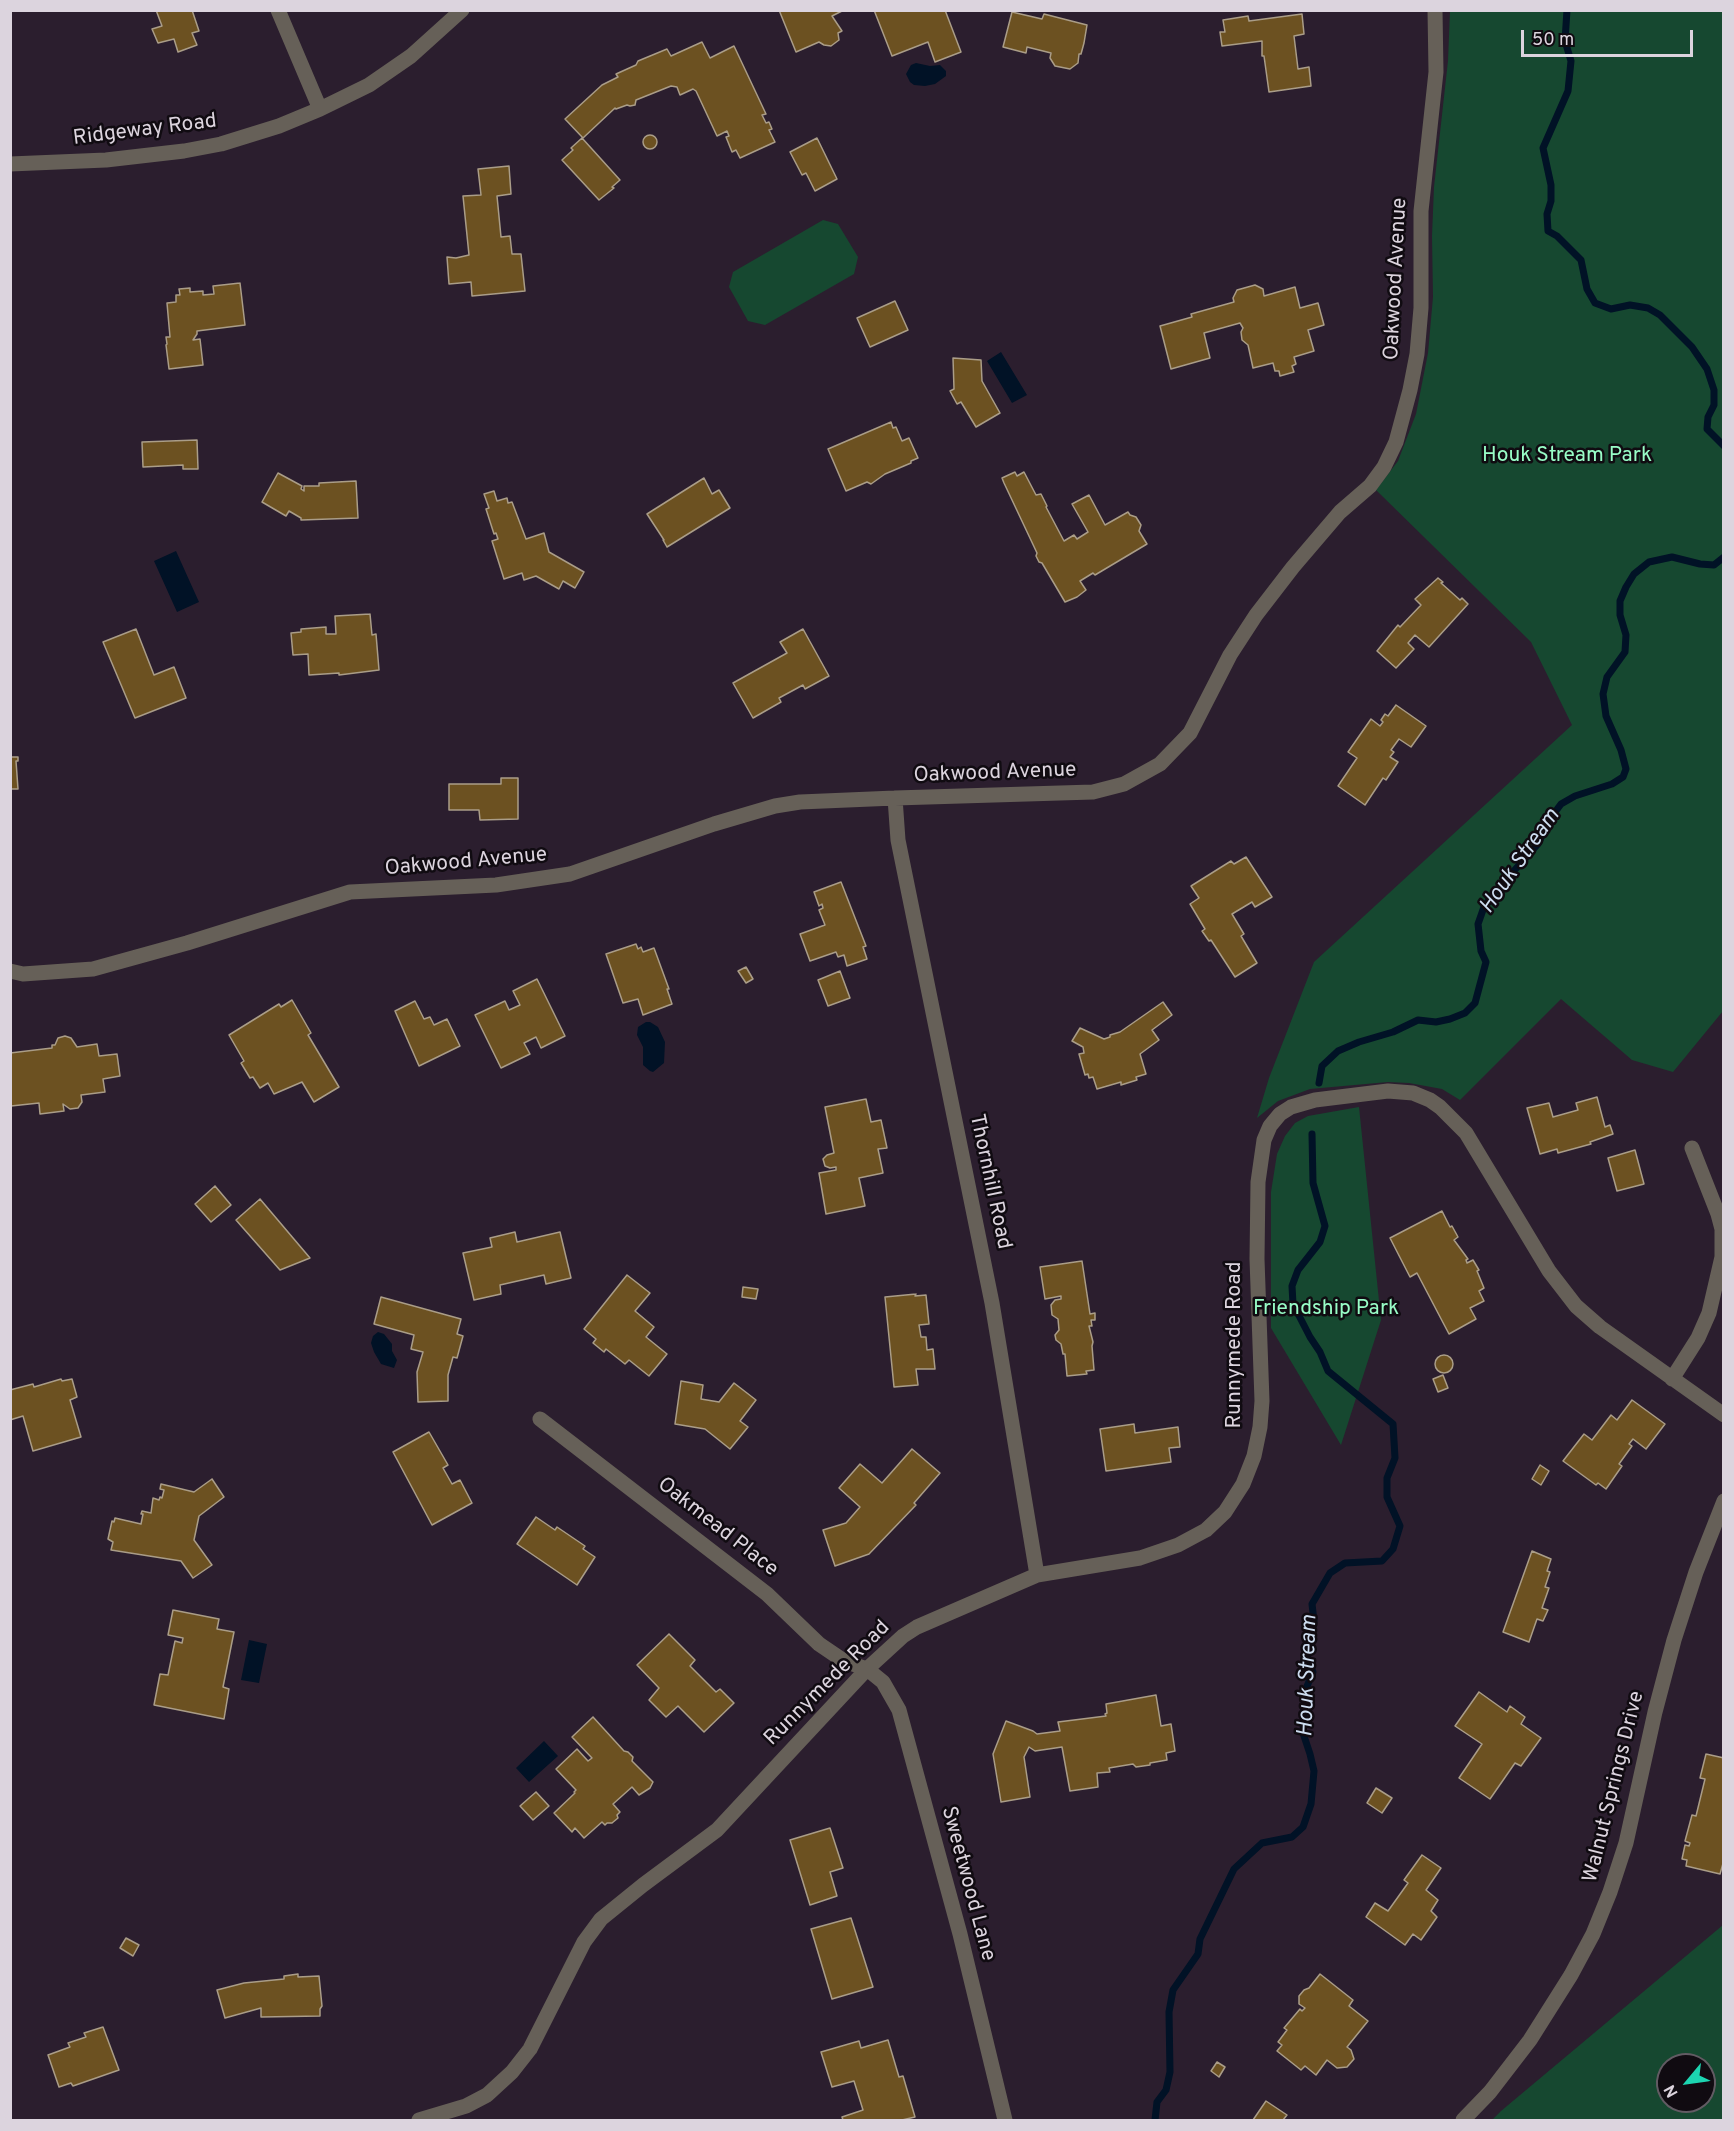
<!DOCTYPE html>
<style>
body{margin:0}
#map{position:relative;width:1734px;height:2131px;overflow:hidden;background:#2b1e2e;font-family:Overpass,sans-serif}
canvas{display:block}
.frame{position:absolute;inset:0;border:12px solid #dcd4de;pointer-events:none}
.north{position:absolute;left:1656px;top:2053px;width:60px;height:60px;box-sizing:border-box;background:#100b11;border:2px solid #625b63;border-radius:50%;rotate:241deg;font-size:16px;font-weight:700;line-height:24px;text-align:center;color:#dcd4de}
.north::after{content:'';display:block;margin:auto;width:21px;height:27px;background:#1cd5b1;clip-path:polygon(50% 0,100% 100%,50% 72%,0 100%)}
.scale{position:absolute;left:1521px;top:30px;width:172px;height:27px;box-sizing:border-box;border:3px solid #dcd4de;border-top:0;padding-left:8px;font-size:18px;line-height:21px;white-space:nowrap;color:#dcd4de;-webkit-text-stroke:4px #100b11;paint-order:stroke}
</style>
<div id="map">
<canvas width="1734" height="2131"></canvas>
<div class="frame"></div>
<div class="north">N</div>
<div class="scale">50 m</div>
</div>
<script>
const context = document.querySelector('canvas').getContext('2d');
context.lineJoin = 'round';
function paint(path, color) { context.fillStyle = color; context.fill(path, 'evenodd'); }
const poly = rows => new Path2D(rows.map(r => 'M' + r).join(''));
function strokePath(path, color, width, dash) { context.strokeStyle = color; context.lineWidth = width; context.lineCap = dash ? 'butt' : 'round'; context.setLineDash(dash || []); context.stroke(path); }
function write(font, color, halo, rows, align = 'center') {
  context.font = font + ' Overpass,sans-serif'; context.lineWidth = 5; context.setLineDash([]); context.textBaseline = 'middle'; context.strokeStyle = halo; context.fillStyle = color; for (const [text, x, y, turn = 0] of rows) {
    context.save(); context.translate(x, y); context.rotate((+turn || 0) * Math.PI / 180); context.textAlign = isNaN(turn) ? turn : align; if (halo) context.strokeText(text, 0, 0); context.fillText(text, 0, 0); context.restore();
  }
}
const green = poly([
 [1450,11,1723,11,1723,1011,1673,1072,1632,1060,1561,999,1460,1100,1442,1089,1409,1083,1388,1082,1310,1089,1278,1101,1257,1118,1269,1078,1314,962,1572,725,1531,642,1376,490,1398,461,1416,414,1428,353,1433,297,1432,236,1434,187,1448,61],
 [823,220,838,224,858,257,854,274,765,325,748,321,729,287,733,272],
 [1359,1107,1381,1320,1341,1445,1271,1328,1271,1192,1277,1154,1285,1136,1295,1123,1308,1116],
 [1723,1925,1723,2120,1492,2120,1501,2111],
 [1668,2065,1704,2065,1704,2101,1668,2101]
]);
const water = poly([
 [916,63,930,66,940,65,946,71,946,76,935,84,925,86,914,85,910,82,906,74,911,65],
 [1001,352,1027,395,1012,403,987,361],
 [176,551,199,602,177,612,154,561],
 [646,1022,650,1022,658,1027,665,1042,664,1063,653,1072,650,1071,643,1065,643,1047,637,1035,638,1027],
 [378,1332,384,1334,392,1344,392,1351,397,1360,394,1368,381,1364,374,1352,371,1343,373,1336],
 [249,1640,267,1644,259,1683,241,1680],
 [544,1741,558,1756,529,1782,516,1768]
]);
const stream = poly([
 [1567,10,1565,41,1571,61,1568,91,1543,148,1551,185,1551,201,1547,214,1548,231,1557,236,1581,260,1587,289,1595,303,1611,309,1630,305,1648,308,1660,315,1692,347,1707,369,1714,390,1714,405,1708,417,1707,429,1724,446],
 [1319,1083,1322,1066,1338,1051,1359,1042,1393,1032,1418,1020,1436,1022,1450,1019,1465,1013,1475,1003,1486,962,1481,951,1478,924,1484,907,1494,893,1538,844,1550,819,1561,804,1575,796,1612,784,1623,777,1626,769,1621,750,1606,716,1603,694,1607,677,1625,652,1626,635,1620,615,1620,601,1626,587,1634,574,1649,562,1672,557,1700,564,1714,565,1724,557],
 [1155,2120,1157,2102,1166,2090,1170,2072,1169,2012,1173,1990,1198,1954,1200,1939,1234,1869,1262,1843,1292,1837,1303,1827,1311,1804,1314,1771,1310,1754,1303,1733,1305,1691,1313,1672,1307,1659,1314,1621,1312,1604,1330,1573,1345,1563,1382,1561,1393,1549,1400,1526,1387,1497,1387,1478,1395,1458,1393,1424,1328,1371,1320,1352,1310,1337,1293,1304,1292,1286,1298,1270,1320,1242,1325,1226,1313,1183,1312,1134]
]);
const building = poly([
 [156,10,192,10,199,31,192,33,197,45,178,52,174,39,158,43,152,29,162,26,156,10],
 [779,10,844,10,832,16,842,31,838,33,839,40,831,46,824,45,819,42,796,52,779,10],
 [874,10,945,10,961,52,935,62,928,42,892,56,874,10],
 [1012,12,1042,19,1044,14,1087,25,1084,43,1081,54,1079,54,1078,63,1070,69,1055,66,1050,58,1051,53,1027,47,1026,53,1003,47,1012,12],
 [1302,14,1304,34,1294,36,1298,69,1309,67,1311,86,1269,92,1264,56,1262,56,1262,41,1222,46,1220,32,1225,32,1223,20,1248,16,1249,21,1302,14],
 [702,42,710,58,734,46,766,114,762,115,766,123,769,122,772,129,769,130,775,142,740,158,736,150,732,152,726,137,729,136,727,131,717,136,696,91,693,89,680,95,677,87,671,86,636,100,635,105,630,106,627,105,616,109,615,108,583,138,565,119,602,85,618,77,616,74,636,65,638,61,667,49,671,56,702,42],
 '643 142a7 7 0 1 1 14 0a7 7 0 1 1-14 0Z',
 [582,138,620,180,612,187,614,188,599,200,562,160,573,150,571,148,582,138],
 [817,138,837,179,815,191,806,173,802,175,790,152,817,138],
 [509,166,511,194,497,196,501,237,510,236,512,254,521,254,525,291,472,296,471,282,449,284,447,257,456,258,469,255,463,196,481,195,478,169,509,166],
 [240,283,245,325,197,331,197,334,193,340,200,339,203,365,169,369,166,345,167,344,166,337,170,337,167,303,176,302,176,295,180,295,179,289,190,288,190,292,203,291,203,295,214,294,213,286,240,283],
 [1255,285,1263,289,1264,296,1295,287,1300,308,1318,303,1324,325,1308,330,1314,351,1294,357,1296,364,1292,366,1294,372,1280,376,1279,371,1275,371,1273,363,1253,368,1248,345,1242,340,1241,332,1243,328,1240,323,1204,333,1210,358,1171,369,1160,326,1192,317,1191,314,1234,302,1233,298,1237,290,1255,285],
 [895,301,908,330,870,347,857,318,895,301],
 [953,358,981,360,982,381,1000,413,976,427,961,402,957,404,950,391,954,389,953,358],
 [891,422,893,428,896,427,902,441,909,438,918,458,911,461,911,463,885,474,871,484,867,482,846,491,828,449,891,422],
 [197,440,198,469,183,469,183,465,143,467,142,442,197,440],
 [1015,472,1017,476,1024,472,1036,495,1041,494,1047,506,1046,507,1064,541,1074,535,1077,539,1088,532,1072,504,1089,495,1105,525,1128,512,1130,515,1136,517,1141,525,1139,531,1147,544,1095,575,1093,573,1080,581,1086,590,1077,597,1065,602,1042,563,1039,562,1036,556,1037,553,1004,483,1002,478,1015,472],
 [278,473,302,486,301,489,304,491,304,486,319,486,319,483,356,481,358,518,301,520,301,518,289,511,286,516,262,502,278,473],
 [704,478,712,494,719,490,730,508,667,547,663,540,664,540,647,514,704,478],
 [494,491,497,501,507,498,508,503,512,502,526,539,544,533,549,552,584,572,575,588,563,581,559,589,536,576,524,580,522,573,504,579,492,541,498,539,496,533,494,534,486,509,489,508,484,494,494,491],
 [1438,578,1443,582,1441,583,1460,600,1462,598,1468,604,1429,647,1415,635,1408,643,1414,649,1396,668,1377,651,1398,625,1400,627,1421,605,1415,599,1438,578],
 [370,614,372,635,376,634,379,670,339,675,339,673,309,675,308,654,293,655,291,633,301,632,301,629,326,627,326,634,336,634,335,616,370,614],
 [136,629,154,675,174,667,186,698,135,718,103,642,136,629],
 [803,629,829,676,805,689,803,685,779,698,781,702,753,718,733,683,787,653,780,642,803,629],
 [1396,705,1426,726,1411,747,1399,739,1391,750,1394,752,1390,757,1398,762,1386,780,1383,778,1365,805,1338,786,1357,758,1348,752,1371,719,1380,726,1383,722,1381,720,1385,714,1388,716,1396,705],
 [10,757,18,757,18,761,16,761,18,789,10,789,10,757],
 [501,778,518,778,518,819,480,820,479,810,449,810,449,784,501,784,501,778],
 [1246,857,1272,897,1255,907,1252,902,1232,914,1244,934,1241,936,1257,963,1235,977,1211,940,1209,941,1202,931,1205,929,1190,904,1199,898,1191,886,1231,861,1234,864,1246,857],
 [841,882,866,946,863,947,867,959,847,966,844,955,838,957,836,952,810,961,800,934,825,925,819,910,823,908,822,904,819,906,814,892,841,882],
 [636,944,638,949,641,947,643,952,654,948,669,989,667,989,672,1004,643,1015,638,999,623,1003,606,954,636,944],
 [746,967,753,979,746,983,738,971,746,967],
 [840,971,850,998,828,1006,818,980,840,971],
 [537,979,565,1036,541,1048,536,1037,524,1043,530,1054,501,1068,475,1015,505,1001,509,1010,520,1005,513,991,537,979],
 [292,1000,311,1033,308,1035,339,1087,314,1102,302,1082,274,1094,268,1083,260,1088,253,1077,250,1078,241,1063,244,1061,229,1035,279,1004,281,1007,292,1000],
 [415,1001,424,1019,430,1017,434,1025,447,1019,460,1046,419,1066,395,1011,415,1001],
 [1163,1002,1172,1015,1152,1030,1159,1040,1140,1054,1146,1074,1136,1077,1137,1080,1121,1085,1121,1082,1097,1089,1093,1077,1089,1078,1088,1074,1085,1075,1079,1054,1084,1053,1083,1047,1072,1041,1080,1028,1104,1039,1110,1037,1110,1035,1120,1032,1163,1002],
 [65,1036,71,1038,77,1047,97,1044,99,1056,117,1054,120,1076,103,1079,105,1092,81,1095,82,1102,78,1108,70,1109,63,1104,64,1111,40,1114,39,1103,11,1106,10,1053,52,1048,52,1045,55,1045,58,1038,65,1036],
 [1597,1097,1605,1127,1610,1125,1613,1134,1590,1142,1591,1144,1558,1153,1557,1149,1540,1154,1527,1108,1549,1103,1553,1117,1578,1110,1576,1103,1597,1097],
 [866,1099,871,1122,881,1120,887,1148,878,1149,883,1173,859,1178,865,1206,826,1214,819,1173,836,1170,836,1167,830,1168,825,1166,823,1159,827,1155,834,1153,825,1107,866,1099],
 [1635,1150,1644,1184,1617,1191,1608,1158,1635,1150],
 [215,1186,231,1205,211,1222,195,1204,215,1186],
 [260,1199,310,1258,280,1270,236,1220,260,1199],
 [1442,1211,1450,1227,1452,1226,1458,1237,1454,1240,1468,1259,1466,1260,1467,1263,1473,1260,1479,1270,1477,1271,1484,1288,1479,1291,1484,1301,1470,1308,1476,1319,1449,1334,1417,1273,1410,1277,1390,1238,1442,1211],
 [515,1232,517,1242,560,1232,571,1278,546,1284,544,1275,500,1285,501,1294,474,1300,463,1253,492,1247,490,1238,515,1232],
 [1082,1261,1090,1314,1095,1313,1095,1320,1091,1320,1092,1326,1089,1326,1093,1342,1092,1346,1094,1370,1086,1371,1087,1374,1067,1376,1065,1354,1063,1354,1061,1344,1056,1340,1055,1335,1059,1330,1058,1319,1052,1315,1051,1305,1055,1300,1061,1299,1061,1296,1045,1299,1040,1267,1082,1261],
 [627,1275,650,1293,635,1311,654,1327,646,1337,667,1354,649,1376,629,1360,625,1364,606,1349,604,1352,593,1343,596,1339,584,1329,627,1275],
 [743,1287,758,1289,756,1299,742,1297,743,1287],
 [916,1294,915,1296,926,1295,929,1324,919,1325,921,1337,926,1337,927,1350,933,1349,935,1369,916,1369,918,1385,894,1387,885,1297,916,1294],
 [381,1297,461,1319,457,1334,463,1336,457,1358,453,1357,448,1375,448,1401,418,1402,417,1372,423,1352,411,1349,414,1335,374,1324,381,1297],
 '1435 1364a9 9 0 1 1 18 0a9 9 0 1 1-18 0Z',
 [1443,1375,1448,1388,1438,1392,1433,1379,1443,1375],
 [61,1379,62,1381,72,1379,77,1397,70,1400,81,1437,33,1451,23,1416,10,1420,10,1390,33,1384,34,1387,61,1379],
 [681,1381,703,1385,701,1399,719,1402,734,1383,756,1400,740,1421,748,1427,730,1449,705,1429,675,1424,681,1381],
 [1632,1400,1665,1424,1646,1449,1633,1439,1629,1444,1632,1446,1619,1464,1622,1466,1606,1489,1598,1483,1596,1485,1563,1461,1584,1434,1592,1440,1611,1415,1617,1420,1632,1400],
 [1134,1424,1135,1433,1178,1427,1180,1447,1169,1448,1171,1462,1106,1471,1100,1429,1134,1424],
 [429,1432,448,1465,443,1468,452,1484,460,1480,472,1503,432,1525,393,1452,429,1432],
 [912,1449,940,1473,914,1503,916,1505,869,1554,835,1566,823,1530,846,1523,860,1507,839,1488,860,1464,882,1483,912,1449],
 [1540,1465,1549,1471,1541,1485,1532,1479,1540,1465],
 [212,1479,224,1497,199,1516,194,1540,212,1565,193,1578,181,1561,111,1550,113,1542,108,1539,112,1521,114,1522,115,1518,141,1524,143,1514,141,1514,142,1511,151,1513,153,1498,159,1500,160,1497,162,1498,164,1490,160,1489,161,1484,194,1492,212,1479],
 [536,1517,555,1530,557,1527,585,1546,583,1549,595,1557,577,1585,517,1544,536,1517],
 [1532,1551,1551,1559,1547,1571,1550,1572,1545,1587,1549,1588,1542,1608,1548,1610,1543,1621,1537,1619,1529,1642,1503,1632,1532,1551],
 [173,1610,219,1619,217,1629,234,1632,223,1687,229,1689,224,1719,154,1705,160,1674,168,1675,175,1641,182,1643,183,1638,168,1635,173,1610],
 [669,1634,695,1660,690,1666,716,1692,720,1689,734,1703,704,1732,678,1706,666,1717,649,1700,659,1688,637,1665,669,1634],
 [1479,1692,1507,1712,1510,1706,1525,1717,1521,1724,1541,1738,1521,1766,1515,1763,1490,1799,1459,1778,1482,1744,1455,1726,1479,1692],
 [1156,1695,1161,1726,1171,1724,1175,1751,1166,1753,1167,1760,1150,1763,1150,1765,1136,1767,1133,1764,1109,1768,1110,1772,1097,1773,1098,1787,1070,1791,1062,1747,1035,1751,1029,1747,1024,1757,1030,1797,1001,1802,993,1754,1006,1721,1033,1731,1037,1734,1060,1731,1058,1722,1106,1716,1105,1714,1107,1713,1106,1704,1156,1695],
 [593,1717,624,1751,628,1752,633,1757,632,1761,653,1782,650,1788,639,1795,632,1787,613,1804,620,1812,617,1815,618,1818,612,1823,607,1823,605,1825,602,1822,584,1838,575,1828,572,1832,554,1813,575,1793,574,1792,576,1790,556,1769,577,1749,588,1761,592,1758,572,1737,593,1717],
 [1706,1754,1724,1758,1724,1860,1720,1874,1686,1866,1687,1860,1682,1859,1685,1845,1689,1846,1690,1843,1685,1841,1692,1815,1696,1816,1705,1779,1700,1778,1706,1754],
 [1376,1788,1392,1798,1382,1813,1367,1803,1376,1788],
 [536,1792,549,1806,533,1820,520,1806,536,1792],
 [830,1828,843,1868,830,1872,837,1896,810,1905,790,1840,830,1828],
 [1422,1855,1441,1868,1426,1890,1438,1900,1431,1911,1437,1917,1421,1940,1413,1934,1405,1945,1366,1917,1375,1903,1388,1911,1408,1883,1404,1880,1422,1855],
 [851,1918,873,1987,832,1999,811,1929,851,1918],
 [126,1938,139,1945,133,1956,120,1948,126,1938],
 [298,1974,298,1977,319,1976,322,2006,320,2009,320,2016,261,2017,261,2008,225,2018,217,1990,244,1983,284,1979,284,1976,298,1974],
 [1320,1974,1353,2000,1349,2006,1368,2021,1347,2047,1351,2050,1354,2059,1347,2067,1337,2068,1327,2060,1316,2075,1305,2066,1301,2070,1277,2051,1282,2045,1278,2042,1287,2030,1284,2028,1300,2009,1302,2011,1305,2008,1299,2004,1299,1996,1304,1990,1309,1988,1320,1974],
 [103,2027,119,2070,73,2086,71,2083,59,2087,48,2055,70,2047,68,2043,86,2037,84,2033,103,2027],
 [888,2040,899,2077,903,2076,915,2117,902,2120,843,2120,842,2117,863,2110,854,2081,832,2087,821,2052,859,2041,861,2048,888,2040],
 [1217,2062,1225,2067,1219,2077,1211,2071,1217,2062],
 [1266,2101,1287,2115,1283,2120,1253,2120,1266,2101]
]);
const minor = poly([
 [278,10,320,109],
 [10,164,106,160,184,151,221,144,279,126,320,109,369,85,411,56,462,10],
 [895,798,898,840,992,1303,1037,1575],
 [10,971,23,974,93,969,187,943,350,892,496,885,570,874,714,824,775,806,800,802,895,798,1093,792,1124,784,1160,764,1190,733,1230,655,1256,615,1293,567,1340,512,1370,486,1384,467,1396,442,1410,390,1417,354,1421,308,1421,211,1436,72,1435,10],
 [1672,1379,1698,1338,1709,1313,1722,1257,1722,1229,1718,1214,1692,1148],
 [540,1419,767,1594,819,1644,844,1661,867,1669,883,1682,899,1710,960,1934,1005,2120],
 [419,2120,466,2106,487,2095,512,2072,530,2049,584,1942,601,1919,643,1885,717,1830,867,1669,903,1636,917,1627,1037,1575,1140,1558,1178,1545,1206,1530,1225,1512,1243,1484,1254,1456,1260,1427,1262,1401,1257,1259,1258,1182,1264,1140,1270,1126,1280,1114,1291,1107,1315,1100,1388,1091,1413,1093,1430,1100,1440,1107,1466,1133,1549,1271,1576,1306,1600,1327,1724,1415],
 [1463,2120,1490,2092,1530,2040,1571,1975,1593,1934,1610,1892,1626,1843,1655,1712,1674,1640,1696,1572,1724,1501]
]);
const streetNames = [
 ["Ridgeway Road",145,131,-7],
 ["Oakwood Avenue",1397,279,-87],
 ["Oakwood Avenue",995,774,-2],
 ["Oakwood Avenue",466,863,-5],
 ["Thornhill Road",989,1182,78],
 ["Runnymede Road",1236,1345,-90],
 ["Oakmead Place",717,1528,38],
 ["Runnymede Road",828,1684,-45],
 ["Walnut Springs Drive",1615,1787,-76],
 ["Sweetwood Lane",967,1884,75]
];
const parkNames = [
 ["Houk Stream Park",1567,457],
 ["Friendship Park",1326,1310]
];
const waterNames = [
 ["Houk Stream",1521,862,-55],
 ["Houk Stream",1309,1676,-88]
];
paint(green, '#164830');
paint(water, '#011226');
strokePath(stream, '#011226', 7);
paint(building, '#6c5121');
strokePath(building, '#aa9d88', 1.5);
strokePath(minor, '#666058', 15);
write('21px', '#dcd4de', '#100b11', streetNames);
write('21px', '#98fdc7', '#100b11', parkNames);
write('italic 22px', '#cdddf0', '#100b11', waterNames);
</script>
